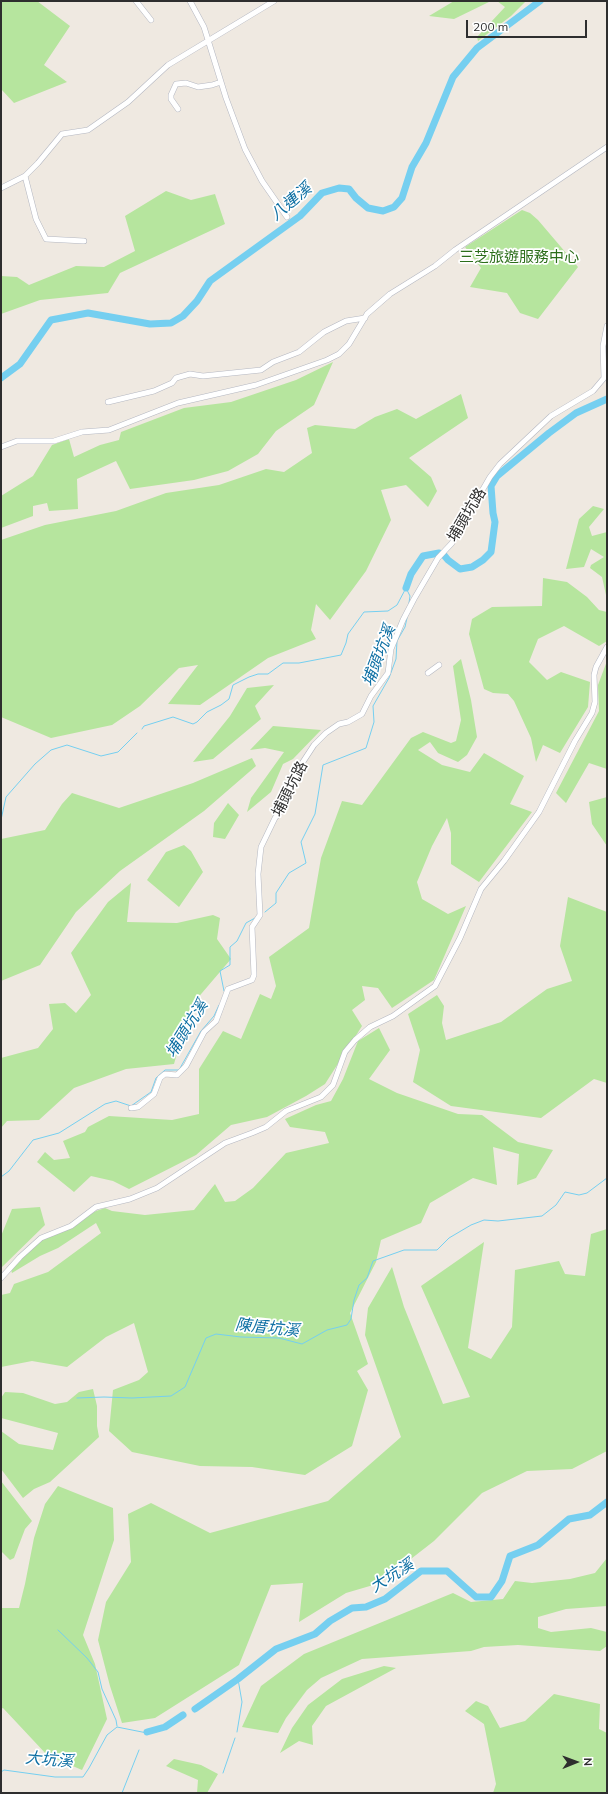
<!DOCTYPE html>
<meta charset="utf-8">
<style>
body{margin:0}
#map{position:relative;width:608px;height:1794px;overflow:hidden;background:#efe9e1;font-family:Mulish,sans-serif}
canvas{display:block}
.frame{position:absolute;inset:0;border:2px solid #2e2e2e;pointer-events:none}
.north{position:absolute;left:556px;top:1742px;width:40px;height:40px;-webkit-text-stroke:3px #fff;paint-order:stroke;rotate:89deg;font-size:11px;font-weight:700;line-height:16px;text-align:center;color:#2e2e2e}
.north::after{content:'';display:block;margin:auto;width:14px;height:18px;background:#2e2e2e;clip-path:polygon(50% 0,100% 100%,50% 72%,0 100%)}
.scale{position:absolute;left:466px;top:20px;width:121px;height:18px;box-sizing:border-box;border:2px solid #2e2e2e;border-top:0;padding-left:5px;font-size:12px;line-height:14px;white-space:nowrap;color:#2e2e2e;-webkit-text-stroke:3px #fff;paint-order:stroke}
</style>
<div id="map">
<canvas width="608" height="1794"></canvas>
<div class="frame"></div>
<div class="north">N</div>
<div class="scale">200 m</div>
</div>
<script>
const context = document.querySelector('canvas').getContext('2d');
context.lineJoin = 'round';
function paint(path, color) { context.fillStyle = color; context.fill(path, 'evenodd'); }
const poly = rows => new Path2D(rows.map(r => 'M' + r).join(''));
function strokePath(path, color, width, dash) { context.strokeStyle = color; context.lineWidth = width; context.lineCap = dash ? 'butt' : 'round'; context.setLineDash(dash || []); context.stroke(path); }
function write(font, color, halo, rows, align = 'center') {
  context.font = font + ' Mulish,"Noto Sans TC",sans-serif'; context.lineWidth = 3.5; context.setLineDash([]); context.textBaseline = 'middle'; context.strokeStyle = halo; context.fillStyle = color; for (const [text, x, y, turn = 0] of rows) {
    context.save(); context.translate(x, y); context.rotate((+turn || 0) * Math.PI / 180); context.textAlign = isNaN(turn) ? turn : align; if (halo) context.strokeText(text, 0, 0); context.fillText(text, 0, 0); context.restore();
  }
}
const green = poly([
 [1,1,37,1,70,26,44,65,67,82,14,103,1,89],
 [454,1,491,1,454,19,429,16],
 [497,1,526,1,511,16,478,41,477,37,505,7],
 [166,191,191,200,215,194,225,224,120,273,108,293,40,300,1,314,1,276,17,277,29,285,76,266,104,267,135,251,125,216],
 [522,210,530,213,538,220,578,267,538,319,520,313,507,293,470,287,481,268,465,247],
 [333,362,314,405,276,431,258,454,228,471,194,480,130,489,116,461,77,479,78,509,49,511,47,503,33,506,33,516,1,528,1,496,33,476,52,445,69,439,74,457,100,445,119,440,121,432,184,408,231,402,296,380],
 [461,394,468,418,409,458,431,477,437,491,428,507,406,485,381,490,391,520,366,571,330,620,316,604,311,630,316,639,268,658,200,705,168,704,198,665,179,668,140,706,112,725,51,738,1,717,1,540,45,525,116,511,166,493,219,485,266,469,284,472,312,453,307,428,315,425,355,429,375,417,397,409,416,419],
 [593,506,604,509,589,527,592,536,607,532,606,595,602,577,590,568,591,565,604,557,591,549,584,567,566,569,579,519],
 [543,578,567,582,587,597,599,610,607,612,607,641,599,646,564,626,538,639,529,662,547,680,561,672,590,682,588,707,560,753,543,745,536,762,531,738,514,701,508,694,493,693,484,689,469,634,472,619,492,607,542,606],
 [461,659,471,700,477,737,467,755,458,762,438,753,430,742,418,750,442,765,470,772,484,753,524,776,510,804,532,812,479,882,451,864,451,833,447,818,432,846,417,882,422,899,448,914,466,906,434,980,392,1008,378,988,362,986,365,1000,352,1010,362,1026,325,1084,306,1096,267,1117,231,1125,196,1155,129,1189,113,1181,91,1176,74,1192,37,1162,45,1152,54,1160,70,1158,63,1141,85,1132,88,1127,109,1116,172,1120,199,1114,199,1069,223,1031,241,1039,260,994,271,999,276,986,269,957,309,928,321,858,342,801,362,805,411,738,423,732,451,743,456,741,461,720,453,666],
 [607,661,607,769,589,763,566,803,556,793,599,711,598,685],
 [274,685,255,706,261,719,213,759,193,762,230,716,247,688],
 [273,726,321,730,293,759,283,764,271,792,247,812,251,798,284,752,265,748,250,750],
 [252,758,256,766,204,811,120,871,76,912,40,965,1,981,1,839,45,830,62,804,72,793,119,808,193,783],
 [607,797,607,846,592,824,589,802],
 [228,803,239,815,225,839,213,837,214,823],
 [184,845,191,851,203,872,179,907,147,880,166,852],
 [131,883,127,922,177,923,213,915,220,918,217,939,231,959,190,1007,174,1064,126,1069,74,1088,39,1120,7,1121,1,1128,1,1058,38,1048,53,1029,49,1004,65,1003,76,1013,91,995,71,953,108,902],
 [568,897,607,912,607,1083,594,1079,541,1118,451,1106,413,1082,420,1050,408,1014,437,995,444,1006,442,1023,446,1040,501,1022,547,989,572,981,560,946],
 [379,1028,390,1050,369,1079,397,1093,458,1114,482,1115,518,1142,553,1150,536,1178,517,1185,519,1154,493,1147,497,1185,473,1178,430,1203,421,1223,381,1240,376,1262,350,1313,368,1364,357,1371,368,1390,352,1446,305,1475,252,1467,200,1466,132,1452,109,1431,113,1390,139,1380,148,1372,134,1323,106,1337,67,1367,32,1361,1,1367,1,1295,10,1293,14,1284,48,1272,101,1233,96,1223,58,1248,40,1256,12,1273,11,1270,43,1236,72,1224,96,1211,105,1208,112,1211,145,1215,194,1210,215,1184,225,1202,235,1201,253,1188,286,1153,329,1143,325,1132,290,1127,285,1119,316,1105,331,1101,343,1079,358,1041],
 [40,1207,45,1225,1,1268,1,1236,12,1209],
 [607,1229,607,1451,572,1469,527,1471,482,1493,434,1541,380,1583,346,1593,299,1622,303,1583,271,1585,239,1665,155,1718,122,1723,110,1686,98,1640,106,1602,131,1562,128,1514,151,1503,210,1533,328,1501,401,1437,365,1335,368,1308,392,1267,404,1307,443,1404,470,1397,421,1286,484,1242,468,1348,491,1359,512,1327,515,1270,559,1261,565,1274,585,1276,591,1234],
 [93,1389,97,1406,97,1426,99,1437,50,1482,34,1489,23,1498,1,1469,1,1431,19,1444,53,1450,58,1433,1,1418,1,1398,5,1392,23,1393,55,1404,67,1402,79,1392],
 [1,1481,32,1521,25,1529,14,1558,10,1560,1,1551],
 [58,1486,113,1508,114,1540,83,1635,95,1664,107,1719,82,1770,47,1755,3,1708,1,1709,1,1608,19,1608,25,1584,34,1538,45,1504],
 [607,1558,607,1606,566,1609,538,1617,538,1628,551,1632,591,1628,607,1632,607,1646,600,1651,518,1645,484,1647,471,1651,362,1659,321,1678,307,1690,286,1718,278,1733,242,1727,261,1686,304,1654,453,1593,471,1602,503,1599,515,1581,532,1583,570,1579,595,1573],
 [384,1666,396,1668,326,1706,312,1726,313,1745,299,1741,280,1753,292,1728,308,1705,342,1679],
 [554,1694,600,1704,599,1729,607,1733,607,1793,493,1793,496,1784,484,1724,465,1711,476,1701,488,1706,500,1728,525,1721],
 [174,1759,201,1765,218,1774,207,1793,197,1793,198,1780,166,1766]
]);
const stream = poly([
 [406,588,410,596,409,603],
 [142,729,144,726,173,717,193,724,197,722,207,712,221,705,229,699,233,685,249,677,258,674,268,674,283,663,299,663,341,655,346,643,348,634,364,612,388,611,397,605,406,588],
 [1,820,6,797,35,764,51,750,67,745,101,756,118,752,137,733],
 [265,912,276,903,276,893,289,873,306,863,301,842,315,814,323,765,366,748,374,722,373,706,389,678,396,659,397,641,405,627,407,618],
 [224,991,220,971,230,965,230,947,237,941,246,923,255,918],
 [1,1177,9,1171,33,1140,59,1133,105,1104,116,1101,131,1106,151,1092,156,1078,165,1070,179,1070,201,1031,214,1016,219,1005],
 [77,1398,104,1397,132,1398,171,1396,185,1387,206,1338,216,1334,241,1337,279,1338,302,1344,327,1330,347,1325,351,1319,354,1300,359,1285,367,1278,373,1261,404,1250,437,1250,449,1238,471,1225,484,1220,498,1221,542,1216,556,1205,565,1192,579,1195,587,1193,607,1178],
 [58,1630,87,1658,98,1672,102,1689,116,1720,117,1726],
 [237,1732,242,1702,238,1679],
 [1,1772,4,1770,55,1777,83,1777,89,1768,107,1735,117,1727,147,1733],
 [223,1773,235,1738],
 [122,1793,139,1750]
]);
const river = poly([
 [1,378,20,364,51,320,88,313,150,324,171,323,183,316,197,301,210,281,300,216,322,193,339,188,349,189,356,198,368,208,383,211,394,207,402,198,412,167,426,143,453,77,477,48,540,1],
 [443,554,448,560,460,569,472,567,483,560,491,552,495,522,493,513,491,486,497,476,549,433,576,413,607,399],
 [406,588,411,574,423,556,439,553],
 [195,1709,238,1679,276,1649,315,1634,330,1621,352,1608,366,1607,385,1599,421,1571,447,1571,476,1597,491,1597,502,1581,510,1556,538,1545,569,1519,590,1515,607,1502],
 [147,1732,165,1727,183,1715]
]);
const minor = poly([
 [136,1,151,20],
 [190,1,204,27,226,98,245,149,262,181,287,217],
 [178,109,171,99,171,95,176,84,186,83,198,87,212,85,221,82],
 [25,176,36,219,46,239,84,241],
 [1,188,25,176,38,163,62,134,88,130,128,102,168,65,274,1],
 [108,402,154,391,172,383,176,378,190,374,203,376,261,370,273,362,299,352,324,332,346,321,365,318],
 [1,447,17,441,54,441,82,432,109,430,178,403,256,385,327,360,339,354,349,344,367,314,390,294,435,266,455,250,607,147],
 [428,673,439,665],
 [131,1108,138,1107,154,1094,160,1078,165,1074,177,1075,186,1066,204,1032,216,1021,228,989,252,980,254,975,252,927,260,915,258,874,261,847,275,818,285,806,295,774,314,745,326,733,339,724,348,722,362,714,371,696,388,673,391,649,403,620,414,599,438,558,452,543,490,477,500,464,551,416,593,391,604,378,603,346,607,326],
 [1,1278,20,1257,41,1238,71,1226,96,1207,130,1199,157,1188,225,1143,252,1133,266,1127,286,1111,321,1097,333,1085,345,1052,355,1040,370,1027,393,1016,435,986,460,938,481,889,504,861,539,812,575,741,592,713,595,702,594,675,596,667,607,647]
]);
const parkNames = [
 ["三芝旅遊服務中心",519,257]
];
const streetNames = [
 ["埔頭坑路",467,515,-59],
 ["埔頭坑路",290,789,-63]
];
const waterNames = [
 ["八連溪",291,202,-40],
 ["埔頭坑溪",379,656,-69],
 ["埔頭坑溪",187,1029,-58],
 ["陳厝坑溪",267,1328,6],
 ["大坑溪",392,1576,-32],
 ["大坑溪",49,1760,5]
];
paint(green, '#b6e59e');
strokePath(stream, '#75cff0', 1);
strokePath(river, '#75cff0', 7);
strokePath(minor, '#b4b7c1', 6);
strokePath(minor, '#fff', 5);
write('15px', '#2c6e1b', '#fff', parkNames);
write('15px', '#2e2e2e', '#fff', streetNames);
write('italic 16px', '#0d6fa3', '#fff', waterNames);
</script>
